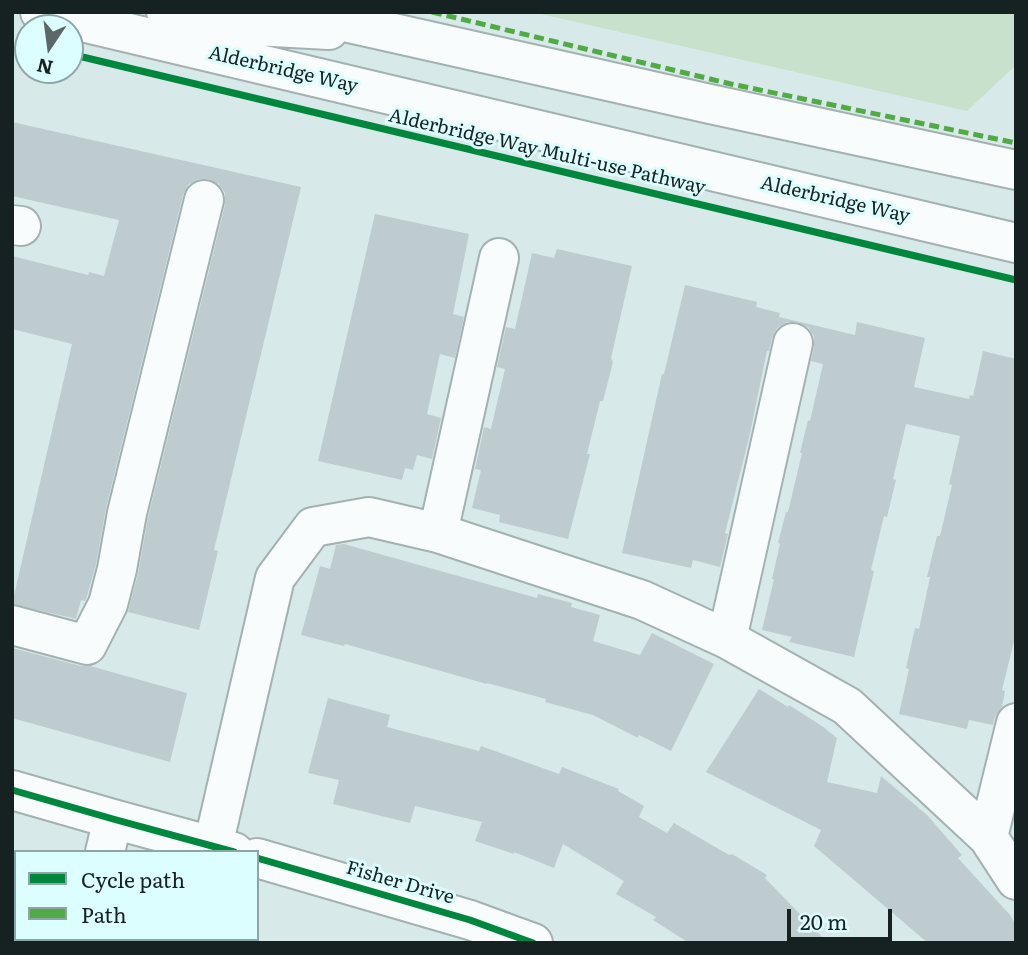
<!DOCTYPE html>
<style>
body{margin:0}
#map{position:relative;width:1028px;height:955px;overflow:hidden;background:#d7e9e9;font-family:Literata,serif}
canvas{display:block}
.frame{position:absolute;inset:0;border:14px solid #162222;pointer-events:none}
.legend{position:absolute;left:14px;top:850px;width:245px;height:91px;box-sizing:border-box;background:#dcfeff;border:2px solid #8da6a7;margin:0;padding:9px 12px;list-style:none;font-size:21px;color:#162222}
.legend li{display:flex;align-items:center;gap:14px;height:35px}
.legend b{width:35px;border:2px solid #8da6a7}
.north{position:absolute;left:14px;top:14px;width:70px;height:70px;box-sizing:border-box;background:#dcfeff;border:2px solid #8da6a7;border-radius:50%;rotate:193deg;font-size:19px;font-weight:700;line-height:28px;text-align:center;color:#162222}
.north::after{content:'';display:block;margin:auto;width:24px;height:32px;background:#5a6868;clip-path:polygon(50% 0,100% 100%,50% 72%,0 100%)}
.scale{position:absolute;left:787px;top:909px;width:105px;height:32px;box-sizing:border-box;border:4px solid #162222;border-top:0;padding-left:9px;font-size:21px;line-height:24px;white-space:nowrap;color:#162222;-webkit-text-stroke:5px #dcfeff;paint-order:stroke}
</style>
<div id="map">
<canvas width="1028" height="955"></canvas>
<div class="frame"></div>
<ul class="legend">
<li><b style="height:9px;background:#00873e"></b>Cycle path</li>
<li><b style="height:9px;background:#51aa43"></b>Path</li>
</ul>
<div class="north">N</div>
<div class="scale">20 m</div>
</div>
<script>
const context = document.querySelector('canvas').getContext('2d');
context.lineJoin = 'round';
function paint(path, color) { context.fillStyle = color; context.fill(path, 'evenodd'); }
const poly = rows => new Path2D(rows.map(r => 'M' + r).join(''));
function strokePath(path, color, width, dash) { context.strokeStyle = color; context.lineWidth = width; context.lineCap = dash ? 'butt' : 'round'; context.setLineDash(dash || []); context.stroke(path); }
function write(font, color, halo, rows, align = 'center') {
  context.font = font + ' Literata,serif'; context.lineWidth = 6; context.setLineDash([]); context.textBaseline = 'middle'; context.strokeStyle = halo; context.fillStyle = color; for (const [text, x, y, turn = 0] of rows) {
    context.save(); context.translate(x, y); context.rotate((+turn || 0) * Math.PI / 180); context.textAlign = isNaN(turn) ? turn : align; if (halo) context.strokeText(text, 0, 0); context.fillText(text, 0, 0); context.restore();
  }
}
const green = poly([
 [532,12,1016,12,1016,65,967,111]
]);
const building = poly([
 [12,122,301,187,214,550,218,551,199,630,128,612,138,574,148,518,225,205,225,193,219,184,209,179,199,179,189,184,183,195,106,508,96,564,87,596,85,601,81,600,76,619,12,604,72,344,12,329,12,256,88,275,89,272,104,276,119,220,12,196],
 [375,214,469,234,453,314,464,317,455,358,440,354,427,414,441,418,432,459,417,455,413,470,405,468,402,480,318,461],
 [557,249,632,266,611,358,613,362,603,401,600,401,587,454,590,454,568,539,499,522,500,515,472,508,481,470,475,469,484,427,491,429,505,369,497,367,506,327,515,329,532,253,554,258],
 [685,285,757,302,756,307,780,313,779,317,855,335,857,322,925,338,914,387,969,399,970,395,973,396,983,351,1016,359,1016,633,1002,690,1005,691,1002,707,995,717,993,725,969,720,967,729,899,714,909,669,906,668,915,628,919,629,930,577,927,577,937,536,940,536,952,485,949,484,960,436,906,424,893,479,896,480,887,517,884,516,871,570,874,571,854,657,789,642,792,637,762,630,774,579,772,579,780,544,778,543,786,512,788,512,802,453,800,453,808,420,810,421,823,364,811,361,814,347,814,336,808,327,798,322,787,322,777,328,772,338,769,351,767,351,749,438,725,533,728,534,720,567,693,560,691,568,622,553,662,374,664,374],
 [344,544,537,598,538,594,572,603,571,607,600,615,593,641,640,655,652,633,714,664,671,751,639,735,638,738,593,715,545,702,546,699,487,683,487,684,345,644,344,646,301,635,320,566,330,569,336,545],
 [12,648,81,666,90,666,187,693,170,762,12,718],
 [759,689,788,707,789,705,822,726,837,738,827,782,877,793,881,776,927,815,962,855,958,858,1010,915,1016,925,1016,943,928,943,814,846,821,830,706,772],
 [328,698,390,715,387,727,479,751,481,746,559,774,562,767,619,789,618,791,644,806,639,817,667,833,674,823,729,855,732,854,767,875,765,878,828,943,689,943,653,920,656,917,616,894,624,881,563,844,554,868,514,852,514,854,475,841,482,822,415,806,410,823,333,804,339,780,308,773]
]);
const minor = poly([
 [12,225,21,226],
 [438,533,499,258],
 [12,625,87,645,108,604,117,569,127,513,204,200],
 [727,639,793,343],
 [12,790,113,819,234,852],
 [988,837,1016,723],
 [213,846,275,578,313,527,369,517,438,533,642,600,727,639,847,706,988,837,1016,880],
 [105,852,113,819],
 [257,858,470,920,533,943],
 [85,943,85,939]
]);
const major = poly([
 [40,12,1016,243],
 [166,12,218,24,329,30],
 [300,12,710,104,1016,170]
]);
const quiet = poly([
 [432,12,731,84,1016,143]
]);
const cycleway = poly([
 [70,54,1016,280],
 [12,790,113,819,234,852],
 [257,858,470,920,533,943]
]);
const streetNames = [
 ["Alderbridge Way",283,70,13],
 ["Alderbridge Way Multi-use Pathway",547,152,13],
 ["Alderbridge Way",835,200,13],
 ["Fisher Drive",400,883,16]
];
paint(green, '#c8e1cc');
paint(building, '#bfcccf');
strokePath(minor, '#a3b1b1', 42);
strokePath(major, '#a3b1b1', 42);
strokePath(minor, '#f9fcfc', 38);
strokePath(major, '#f9fcfc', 38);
strokePath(quiet, '#51aa43', 5, [10, 5]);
strokePath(cycleway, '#00873e', 7);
write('19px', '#162222', '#dcfeff', streetNames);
</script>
